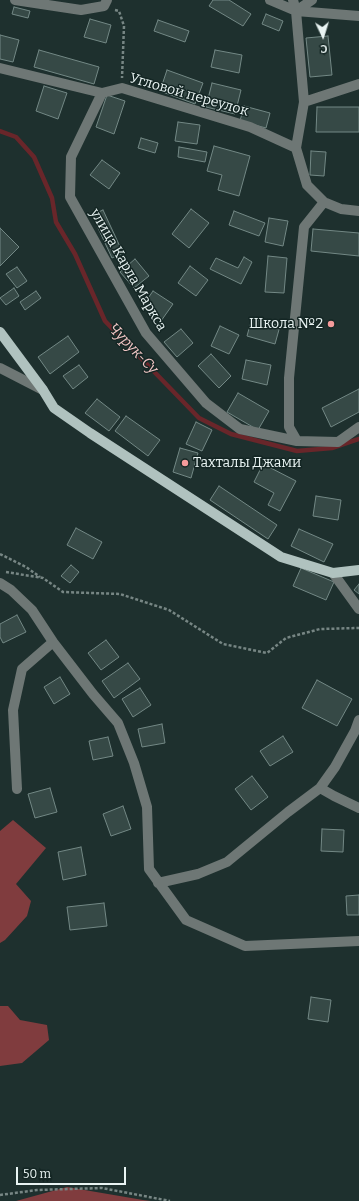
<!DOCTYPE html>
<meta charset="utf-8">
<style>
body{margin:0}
#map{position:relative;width:359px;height:1201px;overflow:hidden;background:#1e302e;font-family:Bitter,serif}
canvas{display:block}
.north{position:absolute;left:303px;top:16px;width:40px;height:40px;-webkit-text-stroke:3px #142624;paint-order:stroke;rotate:176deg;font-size:11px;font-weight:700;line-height:16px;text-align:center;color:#e9f4f3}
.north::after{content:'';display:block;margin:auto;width:14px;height:18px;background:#e9f4f3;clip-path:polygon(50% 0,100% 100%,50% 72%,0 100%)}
.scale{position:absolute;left:16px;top:1167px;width:110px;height:18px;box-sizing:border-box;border:2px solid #e9f4f3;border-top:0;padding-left:5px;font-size:12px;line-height:14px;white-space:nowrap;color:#e9f4f3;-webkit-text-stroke:3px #142624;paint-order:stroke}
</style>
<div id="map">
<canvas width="359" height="1201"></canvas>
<div class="north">С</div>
<div class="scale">50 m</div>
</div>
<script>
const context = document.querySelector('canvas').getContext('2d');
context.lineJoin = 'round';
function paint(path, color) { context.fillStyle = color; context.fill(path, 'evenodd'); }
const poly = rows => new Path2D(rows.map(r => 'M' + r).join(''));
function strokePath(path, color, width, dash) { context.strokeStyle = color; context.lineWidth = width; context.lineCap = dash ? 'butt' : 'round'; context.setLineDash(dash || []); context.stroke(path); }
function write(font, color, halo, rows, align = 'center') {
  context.font = font + ' Bitter,serif'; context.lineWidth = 3; context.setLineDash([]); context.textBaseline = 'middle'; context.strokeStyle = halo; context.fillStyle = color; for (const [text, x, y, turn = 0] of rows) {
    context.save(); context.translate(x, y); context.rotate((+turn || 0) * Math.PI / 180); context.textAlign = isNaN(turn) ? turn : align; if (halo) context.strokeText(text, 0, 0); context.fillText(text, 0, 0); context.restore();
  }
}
const forest = poly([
 [13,820,46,848,16,884,31,901,27,916,5,940,0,943,0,831],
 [0,1006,8,1006,20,1020,47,1025,49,1040,22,1063,0,1066],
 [67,1187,143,1200,151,1201,16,1201]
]);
const stream = poly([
 [0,131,16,137,34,157,52,198,56,222,75,254,105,321,199,418,231,434,297,451,332,448,359,439]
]);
const building = poly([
 [213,0,229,0,251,14,243,26,209,6,213,0],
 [14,7,30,11,28,18,12,14,14,7],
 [266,14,283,21,279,31,262,24,266,14],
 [90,19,111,25,106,43,84,37,90,19],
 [158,20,189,31,185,42,154,31,158,20],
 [0,35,19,40,13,62,0,59,0,35],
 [328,36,332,75,310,77,306,38,328,36],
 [39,50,99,67,94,84,34,67,39,50],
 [215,50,242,55,239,73,211,67,215,50],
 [167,70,203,83,195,104,160,91,167,70],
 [212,83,241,90,235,114,206,107,212,83],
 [44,86,67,93,58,119,36,111,44,86],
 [107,95,125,101,114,134,96,127,107,95],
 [244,106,270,113,266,128,240,121,244,106],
 [317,107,359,107,359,132,316,132,317,107],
 [178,122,200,125,197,144,175,141,178,122],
 [141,138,158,143,155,153,138,148,141,138],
 [214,146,250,156,239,196,218,190,222,175,207,171,214,146],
 [179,147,207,152,205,162,178,157,179,147],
 [311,151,326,152,324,176,310,175,311,151],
 [102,160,120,173,109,189,90,175,102,160],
 [191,209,209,223,189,248,172,234,191,209],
 [103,210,123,253,112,258,92,215,103,210],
 [234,211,265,223,259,236,229,225,234,211],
 [269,218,288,221,283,246,265,242,269,218],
 [0,228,19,247,0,266,0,228],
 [313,229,359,233,359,256,311,251,313,229],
 [268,256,287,258,284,293,265,292,268,256],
 [244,257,252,262,241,284,210,269,216,258,238,268,244,257],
 [135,259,149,276,134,288,120,272,135,259],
 [190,266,208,280,196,296,178,283,190,266],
 [17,267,27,281,17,288,6,274,17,267],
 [14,288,19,296,6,305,0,298,14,288],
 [36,291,41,298,25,310,20,302,36,291],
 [153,291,173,304,161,321,142,307,153,291],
 [252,318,280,326,275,344,247,336,252,318],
 [220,326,239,335,229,354,211,346,220,326],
 [181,329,193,343,177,357,164,342,181,329],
 [68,336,79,352,50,374,38,357,68,336],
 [211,354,231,376,219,388,198,366,211,354],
 [246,360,271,365,267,385,242,379,246,360],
 [79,365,88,377,73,389,63,376,79,365],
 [359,389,359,412,331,427,322,408,359,389],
 [238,393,269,411,258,430,227,412,238,393],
 [97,399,120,417,109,431,85,413,97,399],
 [126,416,160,440,148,456,115,431,126,416],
 [196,422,212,430,202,451,186,444,196,422],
 [180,448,198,453,191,478,173,472,180,448],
 [263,464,296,481,280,511,268,505,274,493,254,482,263,464],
 [219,486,277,525,268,539,210,500,219,486],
 [316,496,341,500,338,520,313,516,316,496],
 [76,528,102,542,93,559,67,545,76,528],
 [299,529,333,544,324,562,291,546,299,529],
 [71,565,79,572,70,583,61,576,71,565],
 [301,568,334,582,326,600,293,586,301,568],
 [359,584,359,594,354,590,359,584],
 [17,615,26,632,3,643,0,637,0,624,17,615],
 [106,640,119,657,101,670,88,653,106,640],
 [128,663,140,679,114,698,102,681,128,663],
 [60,677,70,694,54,704,44,687,60,677],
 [317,680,352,699,337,726,302,708,317,680],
 [140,688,151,705,133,717,122,699,140,688],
 [162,724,165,743,142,747,138,729,162,724],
 [283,736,293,752,270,766,260,751,283,736],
 [108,737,113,756,93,760,89,741,108,737],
 [252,776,268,797,251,810,235,789,252,776],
 [50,788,57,812,35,818,28,794,50,788],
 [123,806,131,829,111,836,103,814,123,806],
 [322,829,344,830,343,852,321,851,322,829],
 [81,847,86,875,63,880,58,852,81,847],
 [359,895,359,915,347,915,346,896,359,895],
 [104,903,107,926,70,930,67,907,104,903],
 [311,997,331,1000,328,1022,308,1019,311,997]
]);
const path = poly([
 [115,10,119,11,124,26,122,78],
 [0,554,26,567,40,577],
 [6,572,43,578,63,592,120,594,169,610,223,644,267,653,286,638,320,629,359,628],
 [0,1195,37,1190,102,1188,170,1201]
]);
const minor = poly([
 [15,0,81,10,104,6,107,0],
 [270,0,296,11,359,16],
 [293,0,296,11,304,102,296,148,307,185,324,202,341,209,359,211],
 [296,11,312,0],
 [0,68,102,93,122,88,250,127,296,148],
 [102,93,71,157,70,197,146,333,206,403,240,429,297,441,338,442,359,427],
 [304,102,359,84],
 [0,368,43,390],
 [297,441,289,427,289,378,304,227,324,202],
 [333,573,359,609],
 [0,583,11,590,32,610,53,642,93,694,118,723,134,763,147,807,149,869,186,920,245,946,359,941],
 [320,788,334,796,359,808],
 [17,789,13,710,22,669,53,642],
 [158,883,198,874,227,862,288,812,320,788,335,767,355,731,359,720]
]);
const major = poly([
 [0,332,43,390,54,408,90,433,281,557,333,573,359,570]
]);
const markers = [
 [331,324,4,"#f59b9b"],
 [185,463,4,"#f59b9b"]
];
const streetNames = [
 ["Угловой переулок",189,95,16],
 ["улица Карла Маркса",128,270,60]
];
const poiNames = [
 ["Школа №2",323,324],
 ["Тахталы Джами",193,463,"left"]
];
const waterNames = [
 ["Чурук-Су",133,349,46]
];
paint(forest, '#803c3e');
strokePath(stream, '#69262a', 4.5);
paint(building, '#364946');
strokePath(building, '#738885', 1);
strokePath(path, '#778684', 2.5, [3, 2]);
strokePath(minor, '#6e7775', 10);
strokePath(major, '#b0c2bf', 10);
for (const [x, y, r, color] of markers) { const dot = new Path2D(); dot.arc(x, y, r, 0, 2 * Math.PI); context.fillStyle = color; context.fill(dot); strokePath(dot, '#142624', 1.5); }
write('14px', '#e9f4f3', '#142624', streetNames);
write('14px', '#e9f4f3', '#142624', poiNames, 'right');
write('italic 15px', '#f4c8c7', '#142624', waterNames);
</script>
